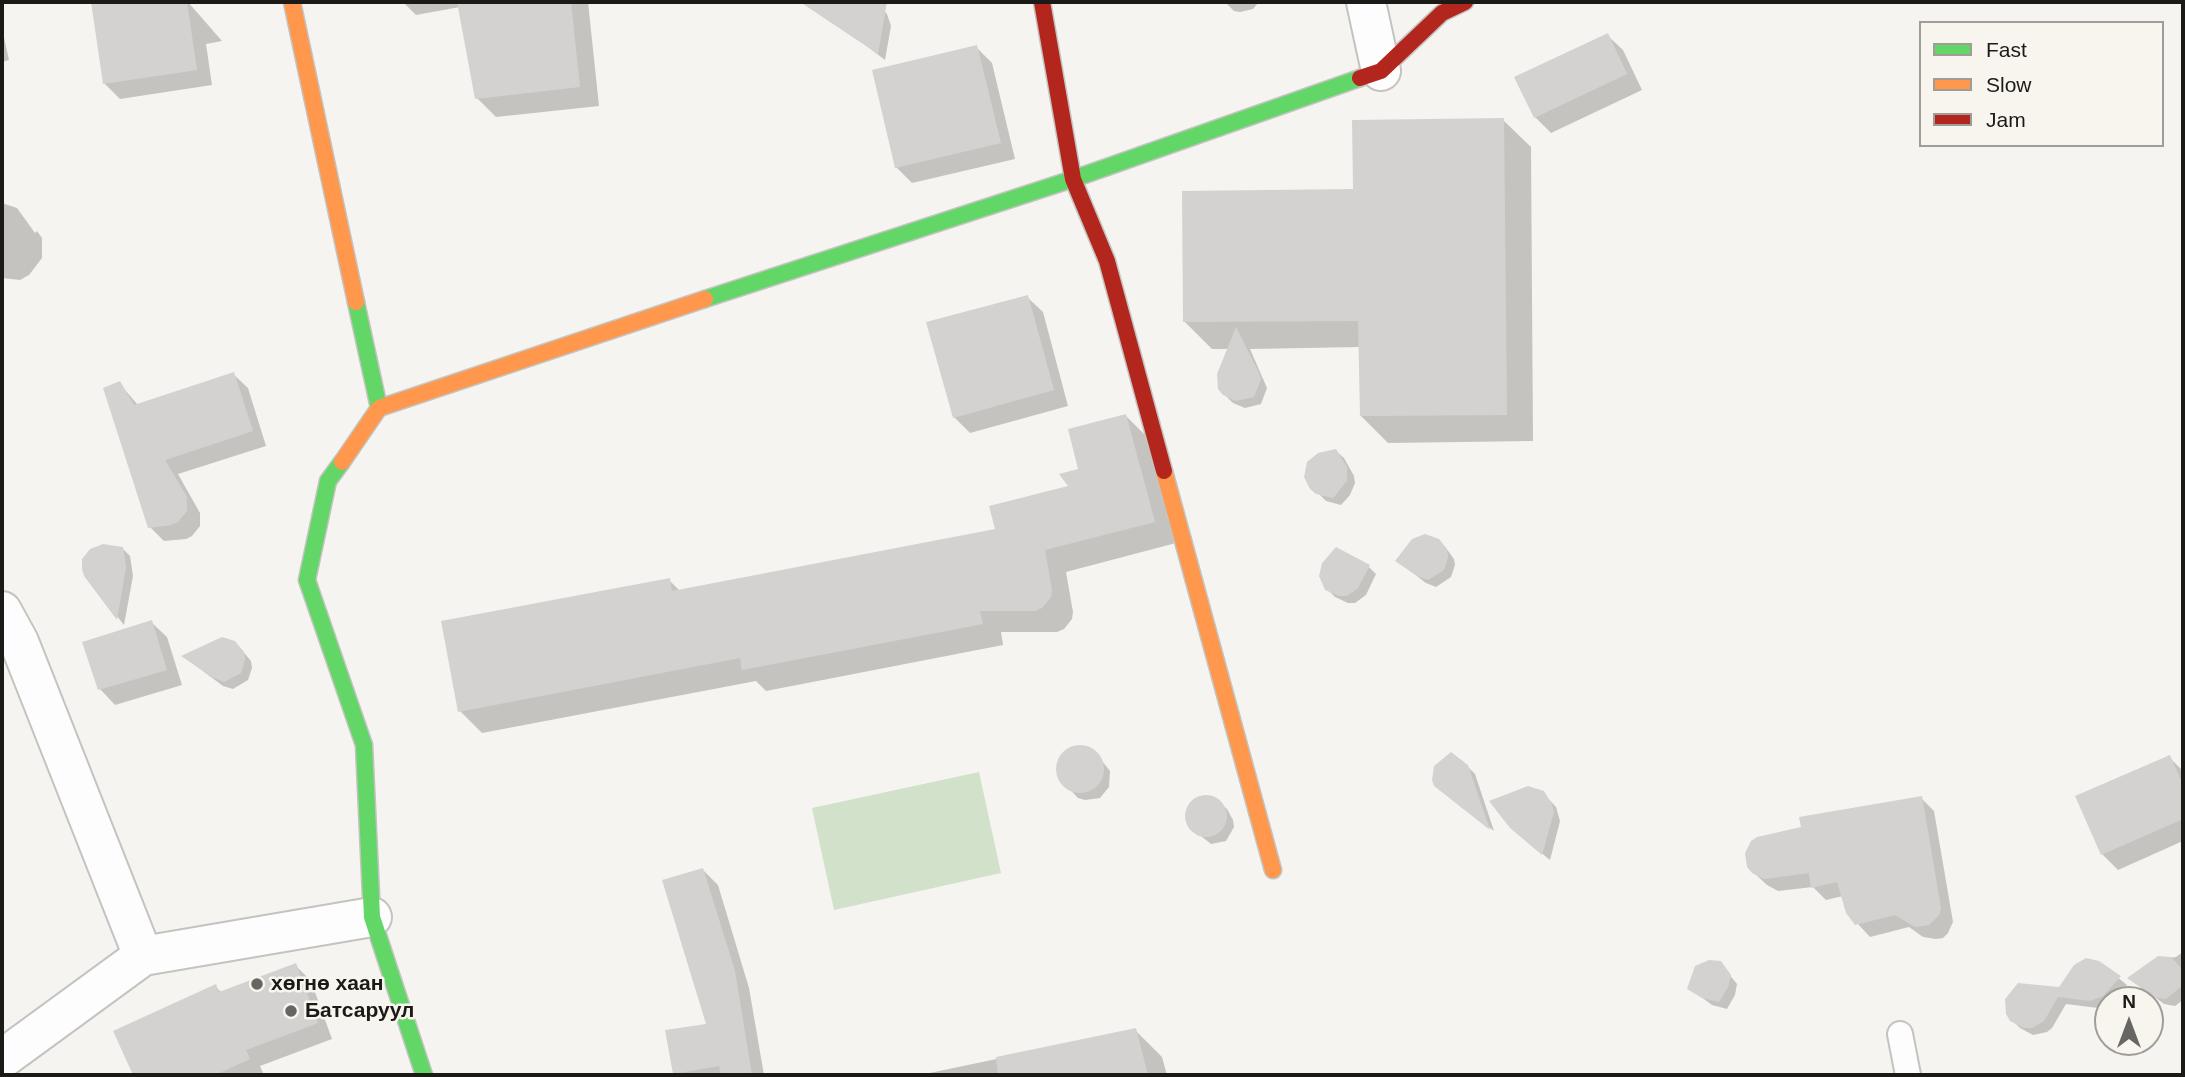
<!DOCTYPE html>
<meta charset="utf-8">
<style>
body{margin:0}
#map{position:relative;width:2185px;height:1077px;overflow:hidden;background:#f6f4f0;font-family:Arial,sans-serif}
canvas{display:block}
.frame{position:absolute;inset:0;border:4px solid #1b1a17;pointer-events:none}
.legend{position:absolute;left:1919px;top:21px;width:245px;height:126px;box-sizing:border-box;background:#f8f5ee;border:2px solid #a09d98;margin:0;padding:9px 12px;list-style:none;font-size:21px;color:#1b1a17}
.legend li{display:flex;align-items:center;gap:14px;height:35px}
.legend b{width:35px;border:2px solid #a09d98}
.north{position:absolute;left:2094px;top:986px;width:70px;height:70px;box-sizing:border-box;background:#f8f5ee;border:2px solid #a09d98;border-radius:50%;rotate:0deg;font-size:19px;font-weight:700;line-height:28px;text-align:center;color:#1b1a17}
.north::after{content:'';display:block;margin:auto;width:24px;height:32px;background:#686663;clip-path:polygon(50% 0,100% 100%,50% 72%,0 100%)}
</style>
<div id="map">
<canvas width="2185" height="1077"></canvas>
<div class="frame"></div>
<ul class="legend">
<li><b style="height:9px;background:#63d668"></b>Fast</li>
<li><b style="height:9px;background:#ff974d"></b>Slow</li>
<li><b style="height:9px;background:#b3261e"></b>Jam</li>
</ul>
<div class="north">N</div>
</div>
<script>
const context = document.querySelector('canvas').getContext('2d');
context.lineJoin = 'round';
function paint(path, color) { context.fillStyle = color; context.fill(path, 'evenodd'); }
const poly = rows => new Path2D(rows.map(r => 'M' + r).join(''));
function strokePath(path, color, width, dash) { context.strokeStyle = color; context.lineWidth = width; context.lineCap = dash ? 'butt' : 'round'; context.setLineDash(dash || []); context.stroke(path); }
function write(font, color, halo, rows, align = 'center') {
  context.font = font + ' Arial,sans-serif'; context.lineWidth = 5; context.setLineDash([]); context.textBaseline = 'middle'; context.strokeStyle = halo; context.fillStyle = color; for (const [text, x, y, turn = 0] of rows) {
    context.save(); context.translate(x, y); context.rotate((+turn || 0) * Math.PI / 180); context.textAlign = isNaN(turn) ? turn : align; if (halo) context.strokeText(text, 0, 0); context.fillText(text, 0, 0); context.restore();
  }
}
const green = poly([
 [979,772,1001,873,834,910,812,808]
]);
const shadow = poly([
 [93,2,188,2,222,41,206,44,212,85,120,99,104,83],
 [403,2,588,2,599,106,496,117,477,98,460,7,416,15],
 [849,2,875,2,887,14,891,26,885,60,848,32,843,13],
 [1225,2,1259,2,1253,9,1240,12,1234,11],
 [2,28,9,60,2,62],
 [1607,35,1623,50,1642,90,1551,133,1535,117],
 [976,47,992,63,1015,159,912,183,896,167],
 [1503,120,1531,147,1533,441,1388,443,1361,416,1360,347,1250,349,1267,388,1261,404,1245,408,1233,403,1224,394,1229,349,1212,349,1185,322,1355,191],
 [2,203,17,208,35,233,37,231,42,238,42,258,29,275,20,280,2,278],
 [1027,297,1043,312,1068,406,970,433,954,417],
 [233,374,248,388,266,446,178,474,200,513,200,526,192,536,186,539,164,541,150,527,119,383,138,405],
 [1125,415,1147,437,1176,543,1066,572,1073,612,1072,619,1064,629,1057,632,1001,632,1003,645,766,691,756,681,482,733,460,711,669,580,680,591,998,530,1071,487,1080,470],
 [1336,451,1344,458,1354,476,1355,483,1350,495,1341,505,1326,501,1308,483],
 [122,548,130,556,133,576,124,625,85,576],
 [1446,548,1454,559,1455,565,1451,577,1436,587,1426,583,1397,561],
 [1369,567,1376,574,1366,595,1355,603,1348,603,1335,597,1327,589],
 [151,622,167,637,182,685,115,705,100,689],
 [235,642,251,661,252,668,248,680,233,689,223,686,184,657],
 [1072,748,1087,748,1094,751,1110,771,1109,787,1100,798,1085,800,1078,798,1059,778,1058,763,1066,751],
 [2169,757,2183,771,2183,841,2118,870,2102,854],
 [1467,766,1475,774,1494,831,1440,789],
 [1542,792,1556,807,1560,821,1550,860,1520,836],
 [1200,796,1206,796,1218,801,1227,809,1233,820,1234,827,1226,841,1211,844,1191,828,1186,817,1189,804],
 [1921,798,1934,811,1953,922,1948,933,1943,938,1936,939,1923,937,1909,927,1870,937,1857,923,1843,896,1826,900,1813,887,1778,891,1767,885,1753,872],
 [703,870,718,885,749,988,764,1075,677,1075,674,1073,708,1025],
 [2183,952,2183,1000,2175,1006,2164,1004,2130,978,2153,960,2176,957],
 [2099,962,2127,985,2114,1000,2108,1000,2108,1005,2098,1008,2066,1004,2052,1028,2047,1032,2033,1035,2020,1028,2012,1020],
 [1720,963,1737,984,1735,995,1727,1009,1712,1005,1689,988,1696,967],
 [295,965,311,981,332,1039,260,1066,264,1075,135,1075,115,1032,215,986,222,993],
 [1135,1030,1162,1057,1167,1075,920,1075]
]);
const building = poly([
 [91,2,187,2,197,70,103,84],
 [457,2,571,2,580,87,475,99],
 [800,2,887,2,878,54],
 [1608,33,1627,74,1534,118,1514,77],
 [977,45,1001,143,895,168,872,70],
 [1504,118,1507,415,1360,416,1358,321,1183,322,1182,191,1353,189,1352,120],
 [1028,295,1054,390,953,418,926,322],
 [1236,327,1259,373,1261,379,1254,397,1236,401,1223,395,1218,389,1217,374],
 [234,372,253,431,165,460,187,497,187,511,178,522,171,525,148,528,103,388,120,381,134,405],
 [1126,414,1155,522,1045,550,1052,590,1051,597,1042,608,1035,611,980,611,983,624,742,670,740,658,458,712,441,621,670,578,672,591,995,529,989,506,1068,486,1059,474,1078,469,1068,429],
 [1336,449,1347,467,1347,481,1333,498,1316,494,1310,489,1304,477,1307,462,1318,453],
 [1425,534,1439,539,1447,549,1448,557,1444,570,1428,580,1417,576,1395,561,1412,539],
 [103,544,123,547,126,567,117,620,84,576,82,569,82,559,90,549],
 [1336,547,1370,565,1358,588,1347,596,1339,596,1325,590,1319,576,1322,563],
 [152,620,167,670,98,690,82,642],
 [222,637,235,641,244,652,245,659,241,673,224,682,214,678,181,656],
 '1056 769a24 24 0 1 1 48 0a24 24 0 1 1-48 0Z',
 [1451,752,1468,765,1490,830,1434,786,1432,780,1434,766],
 [2170,755,2183,785,2183,819,2101,855,2075,796],
 [1528,786,1544,791,1552,804,1554,812,1542,855,1510,828,1489,801],
 '1185 816a21 21 0 1 1 42 0a21 21 0 1 1-42 0Z',
 [1922,796,1941,908,1939,915,1929,925,1915,927,1895,915,1855,925,1846,913,1837,882,1811,888,1809,873,1764,879,1752,873,1747,867,1745,853,1751,841,1757,837,1801,827,1799,817],
 [703,868,735,971,752,1075,721,1075,719,1066,673,1074,665,1030,706,1024,662,880],
 [2158,956,2171,957,2183,970,2183,985,2166,999,2154,997,2127,978],
 [2086,958,2099,961,2121,976,2103,996,2090,1001,2058,997,2044,1021,2032,1028,2024,1028,2010,1021,2006,1014,2005,999,2018,983,2059,987,2074,965],
 [1709,960,1721,961,1731,975,1728,987,1719,1002,1702,998,1687,989,1695,966],
 [296,963,318,1023,246,1050,250,1059,215,1075,133,1075,113,1031,216,984,219,992],
 [1136,1028,1148,1075,998,1075,996,1057]
]);
const lane = poly([
 [1900,1034,1908,1075]
]);
const street = poly([
 [1366,2,1381,71],
 [2,611,19,642,143,956],
 [2,1059,143,956,372,917]
]);
const fast = poly([
 [705,299,1073,179,1360,78],
 [356,302,379,408],
 [342,462,328,481,307,580,364,745,372,917,424,1075]
]);
const slow = poly([
 [292,2,356,302],
 [342,462,379,408,705,299],
 [1164,471,1273,870]
]);
const jam = poly([
 [1042,2,1073,179,1107,261,1164,471],
 [1360,78,1381,71,1442,13,1465,2]
]);
const markers = [
 [257,984,7,"#686663"],
 [291,1011,7,"#686663"]
];
const poiNames = [
 ["хөгнө хаан",271,984],
 ["Батсаруул",305,1011]
];
paint(green, '#d1e1ca');
paint(shadow, '#0003');
paint(building, '#d4d2d0');
strokePath(lane, '#c4c3c0', 28);
strokePath(street, '#c4c3c0', 42);
strokePath(fast, '#c4c3c0', 19);
strokePath(slow, '#c4c3c0', 19);
strokePath(jam, '#c4c3c0', 19);
strokePath(lane, '#fefdfd', 24);
strokePath(street, '#fefdfd', 38);
strokePath(fast, '#63d668', 16);
strokePath(slow, '#ff974d', 16);
strokePath(jam, '#b3261e', 16);
for (const [x, y, r, color] of markers) { const dot = new Path2D(); dot.arc(x, y, r, 0, 2 * Math.PI); context.fillStyle = color; context.fill(dot); strokePath(dot, '#f8f5ee', 2.5); }
write('bold 21px', '#1b1a17', '#f8f5ee', poiNames, 'left');
</script>
